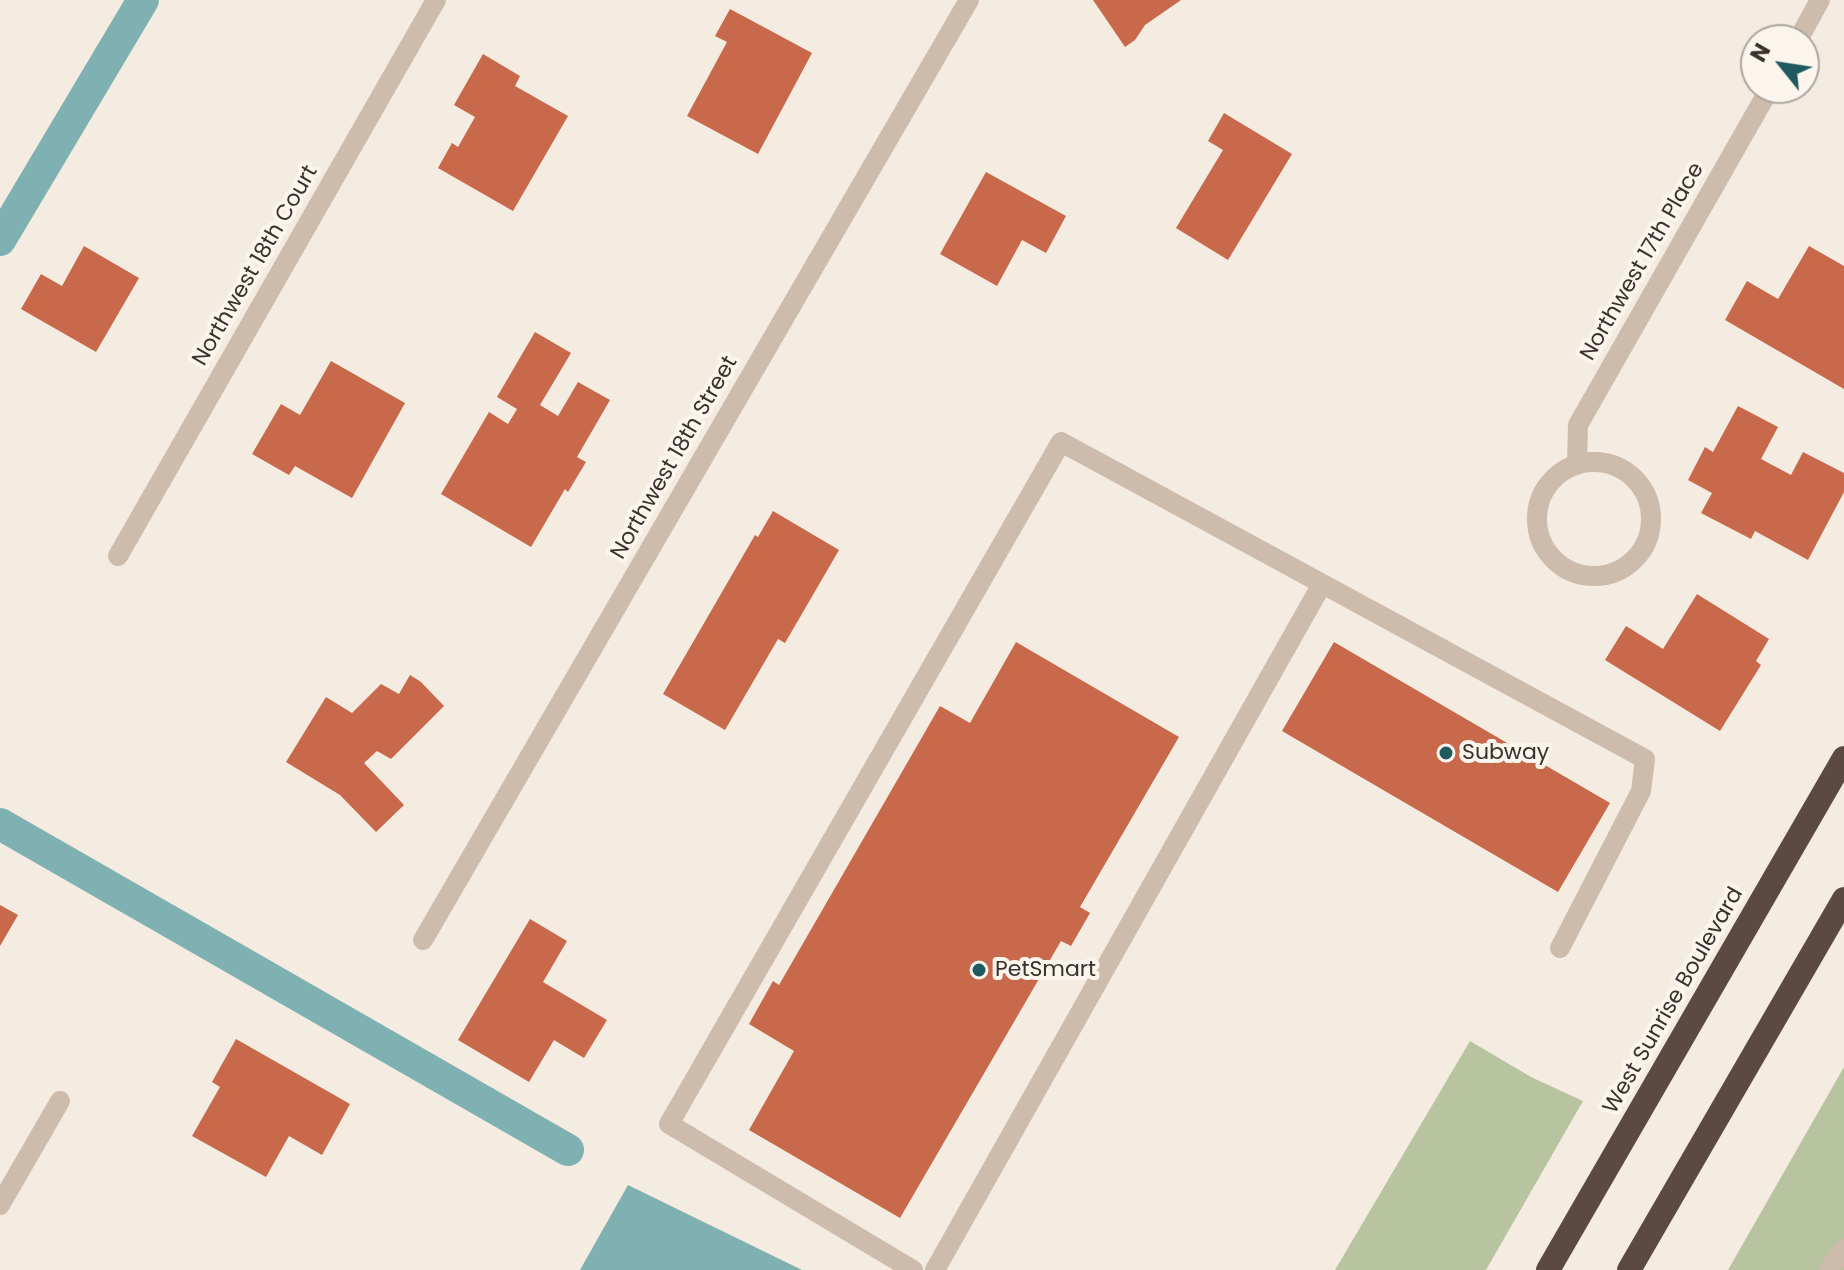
<!DOCTYPE html>
<style>
body{margin:0}
#map{position:relative;width:1844px;height:1270px;overflow:hidden;background:#f4ebe1;font-family:Poppins,sans-serif}
canvas{display:block}
.north{position:absolute;left:1740px;top:24px;width:80px;height:80px;box-sizing:border-box;background:#fbf5ee;border:2px solid #aea6a0;border-radius:50%;rotate:300deg;font-size:22px;font-weight:700;line-height:32px;text-align:center;color:#3b302b}
.north::after{content:'';display:block;margin:auto;width:28px;height:36px;background:#1f5a5e;clip-path:polygon(50% 0,100% 100%,50% 72%,0 100%)}
</style>
<div id="map">
<canvas width="1844" height="1270"></canvas>
<div class="north">N</div>
</div>
<script>
const context = document.querySelector('canvas').getContext('2d');
context.lineJoin = 'round';
function paint(path, color) { context.fillStyle = color; context.fill(path, 'evenodd'); }
const poly = rows => new Path2D(rows.map(r => 'M' + r).join(''));
function strokePath(path, color, width, dash) { context.strokeStyle = color; context.lineWidth = width; context.lineCap = dash ? 'butt' : 'round'; context.setLineDash(dash || []); context.stroke(path); }
function write(font, color, halo, rows, align = 'center') {
  context.font = font + ' Poppins,sans-serif'; context.lineWidth = 8; context.setLineDash([]); context.textBaseline = 'middle'; context.strokeStyle = halo; context.fillStyle = color; for (const [text, x, y, turn = 0] of rows) {
    context.save(); context.translate(x, y); context.rotate((+turn || 0) * Math.PI / 180); context.textAlign = isNaN(turn) ? turn : align; if (halo) context.strokeText(text, 0, 0); context.fillText(text, 0, 0); context.restore();
  }
}
const green = poly([
 [1470,1041,1531,1077,1583,1101,1486,1270,1335,1270],
 [1844,1067,1844,1270,1728,1270]
]);
const water = poly([
 [628,1185,802,1270,580,1270]
]);
const canal = poly([
 [0,240,143,0],
 [0,824,568,1150]
]);
const building = poly([
 [1093,0,1181,0,1145,25,1135,40,1125,47],
 [730,9,812,53,758,154,687,116,727,42,715,36],
 [483,54,520,76,515,86,568,116,513,211,438,168,452,143,458,147,475,117,454,105],
 [1224,113,1292,154,1228,260,1176,228,1223,150,1208,141],
 [986,172,1066,216,1046,253,1022,240,997,286,940,254],
 [84,246,139,278,96,352,21,309,41,274,62,286],
 [1809,246,1844,266,1844,389,1725,320,1747,281,1778,299],
 [535,332,571,353,540,405,558,416,578,382,610,400,577,457,586,462,568,492,565,489,531,547,441,494,489,412,508,424,517,409,497,397],
 [331,361,405,403,352,498,295,466,289,475,252,454,281,404,300,415],
 [1738,406,1778,427,1761,459,1791,475,1803,452,1844,473,1844,492,1808,560,1755,531,1751,539,1701,513,1712,493,1688,480,1705,447,1713,452],
 [773,511,839,550,785,643,778,639,725,730,663,694,755,535,758,537],
 [1697,594,1769,639,1756,661,1761,665,1720,731,1605,660,1626,626,1663,649],
 [1016,642,1179,737,1080,907,1090,913,1071,946,1061,941,900,1218,749,1130,794,1051,749,1024,773,981,779,985,940,706,970,723],
 [1334,642,1610,803,1558,892,1282,731],
 [410,675,421,682,444,706,391,759,377,751,364,763,404,805,376,832,340,795,286,762,326,697,352,713,381,684,399,694],
 [0,905,18,915,0,946],
 [530,919,567,941,543,982,607,1020,584,1058,554,1040,529,1082,458,1040],
 [236,1039,350,1104,322,1155,289,1136,266,1177,192,1136,220,1087,212,1082]
]);
const minor = poly([
 [1798,40,1820,0],
 '1537 519a57 57 0 1 1 114 0a57 57 0 1 1-114 0Z',
 [1577,465,1578,425,1770,88],
 [118,556,436,0],
 [423,940,969,0],
 [0,1205,60,1101],
 [913,1270,669,1124,1061,442,1645,759,1641,791,1560,948],
 [935,1270,1322,584],
 [1829,1270,1844,1249]
]);
const highway = poly([
 [1548,1270,1844,758],
 [1629,1270,1844,899]
]);
const markers = [
 [1446,753,8,"#1f5a5e"],
 [979,970,8,"#1f5a5e"]
];
const streetNames = [
 ["Northwest 17th Place",1643,262,-60],
 ["Northwest 18th Court",256,266,-60],
 ["Northwest 18th Street",675,458,-60],
 ["West Sunrise Boulevard",1674,1001,-60]
];
const poiNames = [
 ["Subway",1462,753],
 ["PetSmart",995,970]
];
paint(green, '#b8c4a0');
paint(water, '#7fb0b2');
strokePath(canal, '#7fb0b2', 32);
paint(building, '#c8694b');
strokePath(minor, '#cdbbac', 20);
strokePath(highway, '#5c4a42', 24);
for (const [x, y, r, color] of markers) { const dot = new Path2D(); dot.arc(x, y, r, 0, 2 * Math.PI); context.fillStyle = color; context.fill(dot); strokePath(dot, '#fbf5ee', 3); }
write('22px', '#3b302b', '#fbf5ee', streetNames);
write('22px', '#3b302b', '#fbf5ee', poiNames, 'left');
</script>
